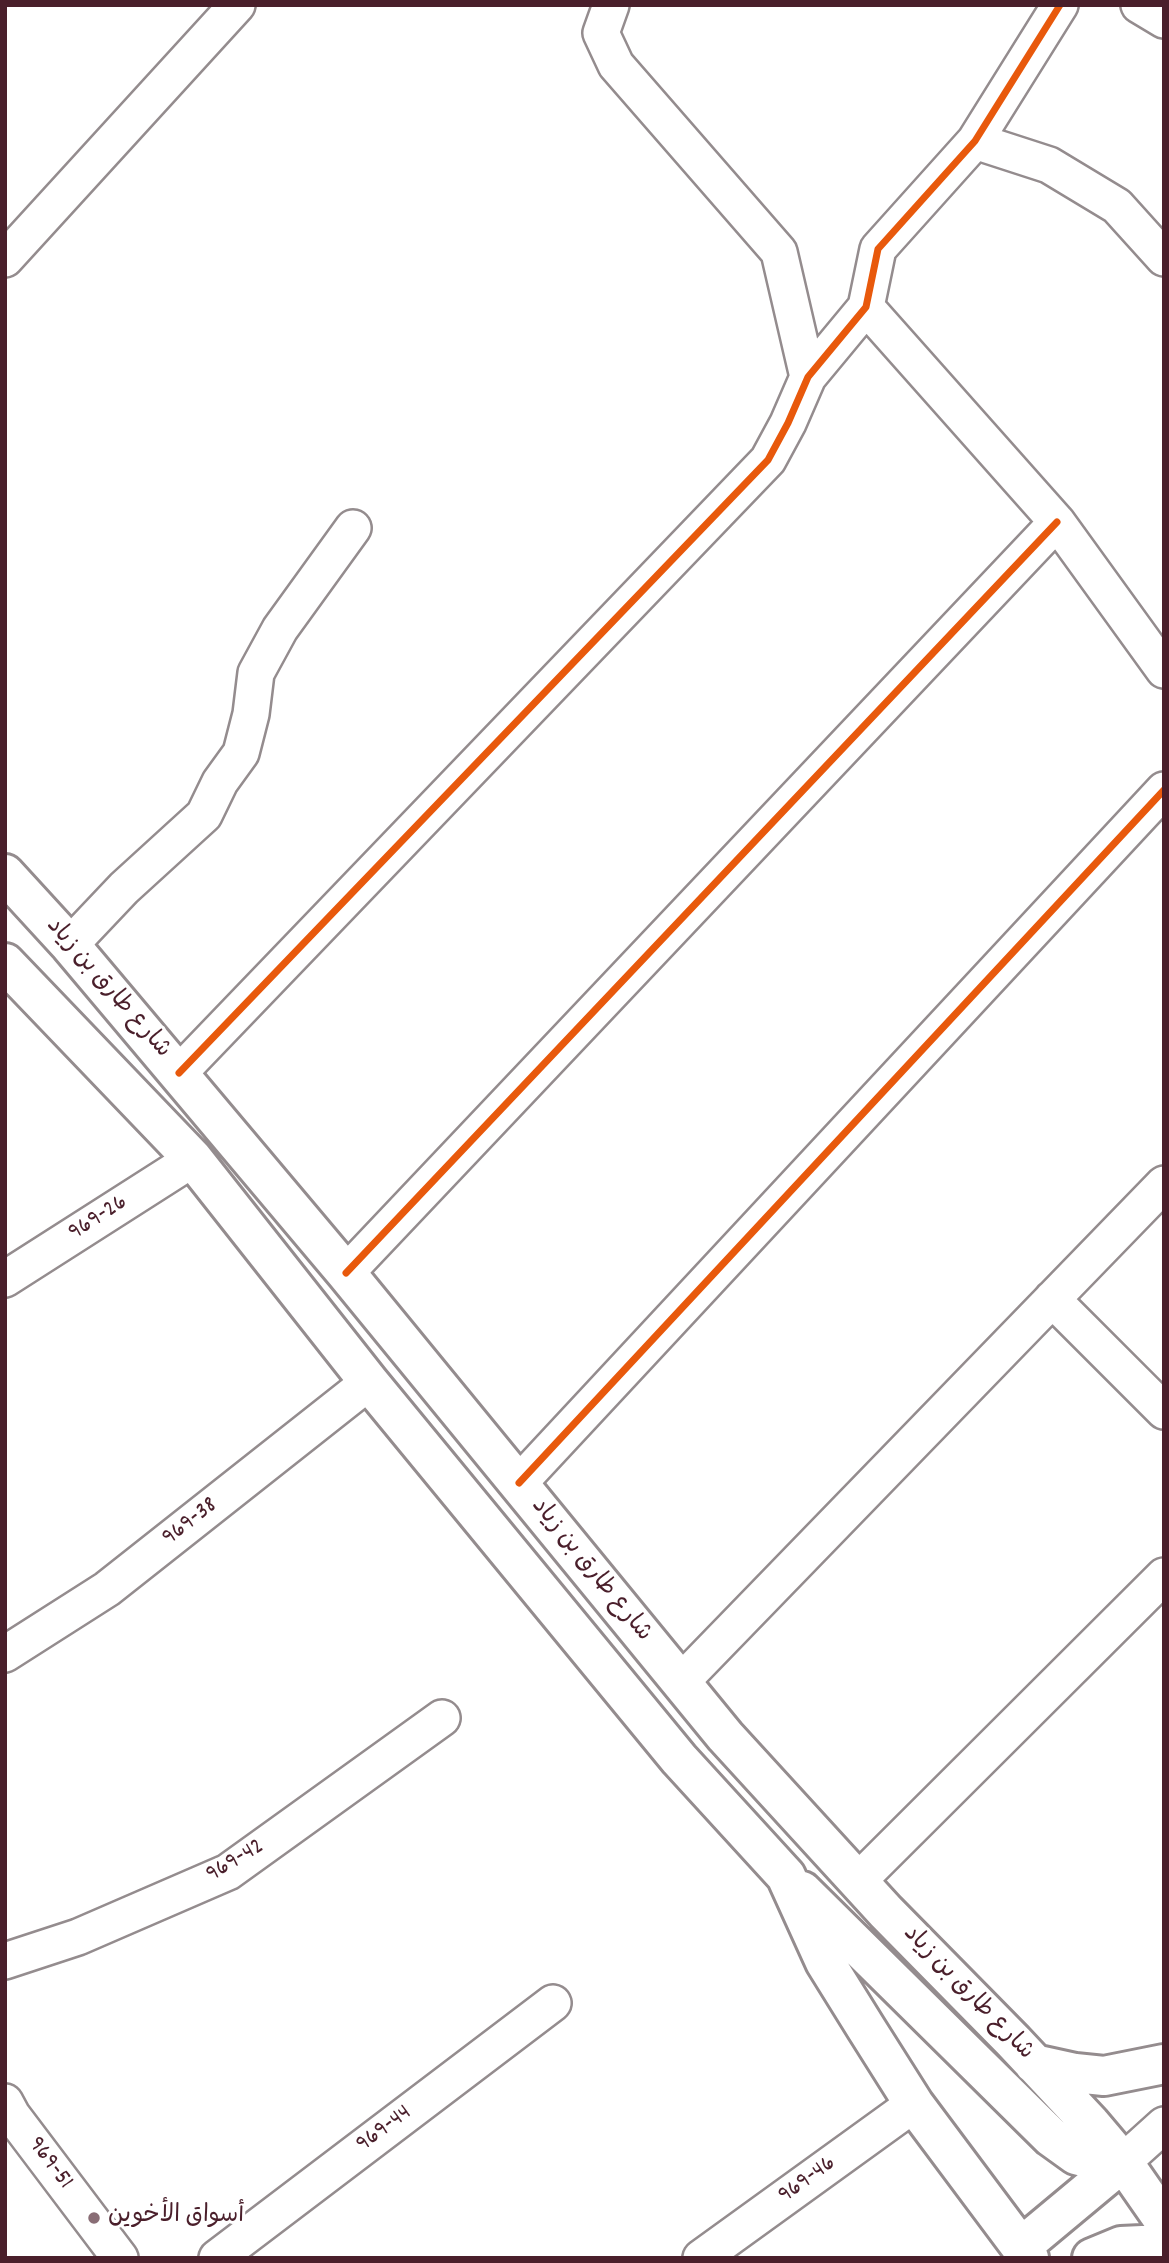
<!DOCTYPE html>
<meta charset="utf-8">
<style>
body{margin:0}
#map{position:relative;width:1169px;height:2263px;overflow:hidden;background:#fff;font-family:Dekko,sans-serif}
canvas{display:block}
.frame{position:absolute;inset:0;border:7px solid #4a1f2b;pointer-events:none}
</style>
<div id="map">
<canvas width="1169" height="2263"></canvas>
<div class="frame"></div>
</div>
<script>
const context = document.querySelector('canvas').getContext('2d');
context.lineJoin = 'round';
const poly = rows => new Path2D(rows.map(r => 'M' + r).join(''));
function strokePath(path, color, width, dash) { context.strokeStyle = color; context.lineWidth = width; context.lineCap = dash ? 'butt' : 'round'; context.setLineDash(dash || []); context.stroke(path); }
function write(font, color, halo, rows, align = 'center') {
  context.font = font + ' Dekko,"Playpen Sans Arabic",sans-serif'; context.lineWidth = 6; context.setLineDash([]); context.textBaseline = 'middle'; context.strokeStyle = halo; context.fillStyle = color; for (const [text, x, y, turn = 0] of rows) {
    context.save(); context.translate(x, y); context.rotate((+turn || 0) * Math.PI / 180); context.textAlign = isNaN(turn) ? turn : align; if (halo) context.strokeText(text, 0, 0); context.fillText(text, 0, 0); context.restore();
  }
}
const minor = poly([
 [611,5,601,33,616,65,779,252,808,377],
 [1139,5,1164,20],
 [975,141,1049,165,1117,206,1164,258],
 [5,259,237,5],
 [866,307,1057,522,1164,670],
 [70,945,124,888,204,815,220,782,241,753,251,714,256,673,280,629,353,528],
 [179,1073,768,460,788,423,808,377,866,307,878,249,975,141,1060,5],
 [346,1273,1057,522],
 [5,1279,193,1159],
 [1052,1299,1164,1411],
 [519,1483,1164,790],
 [5,1654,107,1589,369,1382],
 [681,1682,1164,1184],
 [858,1881,1164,1576],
 [5,1961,78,1937,228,1872,442,1718],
 [5,2102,12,2115,120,2258],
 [1123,2162,1164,2125],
 [217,2258,553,2003],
 [701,2258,914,2104]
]);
const major = poly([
 [5,874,70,945,346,1273,725,1736,886,1912,1014,2042,1090,2123,1123,2162,1164,2221],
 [5,963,193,1159,369,1382,679,1759,786,1876,825,1962,866,2028,914,2104,1029,2258],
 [802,1891,1051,2137,1076,2155,1107,2163,1123,2162],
 [1034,2064,1075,2073,1104,2076,1164,2064],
 [1021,2247,1123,2162],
 [1092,2258,1121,2246,1164,2244]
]);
const cycleway = poly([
 [179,1073,768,460,788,423,808,377,866,307,878,249,975,141,1060,5],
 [346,1273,1057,522],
 [519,1483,1164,790]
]);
const markers = [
 [94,2218,7,"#896d75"]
];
const streetNames = [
 ["شارع طارق بن زياد",107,989,49],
 ["969-26",99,1219,-33],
 ["969-38",191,1523,-38],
 ["شارع طارق بن زياد",590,1571,51],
 ["969-42",236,1862,-31],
 ["شارع طارق بن زياد",967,1994,46],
 ["969-44",385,2130,-37],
 ["969-51",49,2164,53],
 ["969-46",808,2181,-36]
];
const poiNames = [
 ["أسواق الأخوين",108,2218]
];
strokePath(minor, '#948c8e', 40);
strokePath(major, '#948c8e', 44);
strokePath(minor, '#fff', 35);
strokePath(major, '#fff', 38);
strokePath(cycleway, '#e8590c', 7);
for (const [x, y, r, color] of markers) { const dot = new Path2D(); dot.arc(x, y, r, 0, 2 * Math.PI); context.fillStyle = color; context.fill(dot); strokePath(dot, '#fff', 2.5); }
write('24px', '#4a1f2b', '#fff', streetNames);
write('24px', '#4a1f2b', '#fff', poiNames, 'left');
</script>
